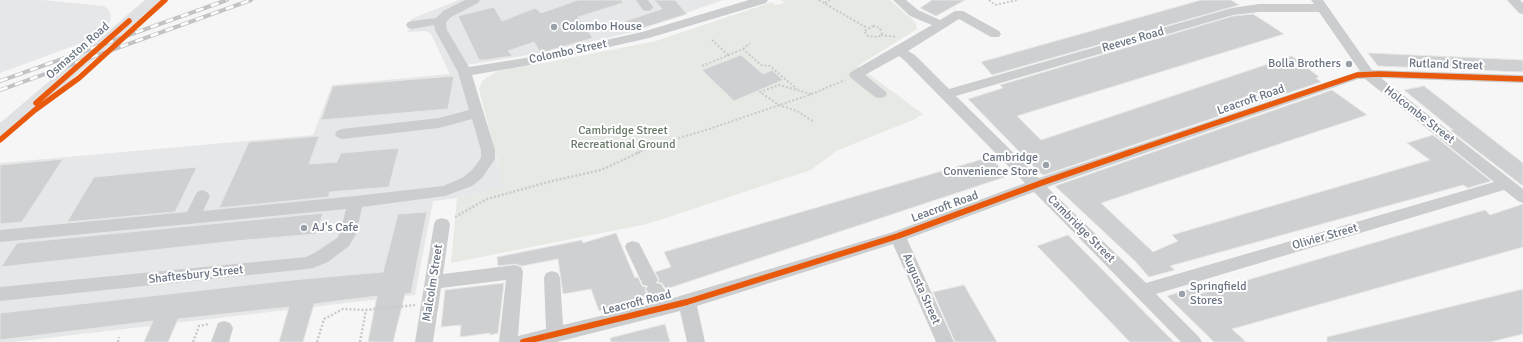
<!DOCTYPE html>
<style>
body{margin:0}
canvas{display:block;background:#f6f6f6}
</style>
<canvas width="1523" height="342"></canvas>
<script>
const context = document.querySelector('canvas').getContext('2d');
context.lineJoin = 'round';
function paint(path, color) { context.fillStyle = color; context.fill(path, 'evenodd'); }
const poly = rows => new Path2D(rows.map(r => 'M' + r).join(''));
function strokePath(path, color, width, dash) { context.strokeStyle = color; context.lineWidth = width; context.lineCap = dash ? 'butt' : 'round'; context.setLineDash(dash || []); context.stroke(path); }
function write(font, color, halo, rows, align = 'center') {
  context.font = font + ' Signika,sans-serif'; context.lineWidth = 4; context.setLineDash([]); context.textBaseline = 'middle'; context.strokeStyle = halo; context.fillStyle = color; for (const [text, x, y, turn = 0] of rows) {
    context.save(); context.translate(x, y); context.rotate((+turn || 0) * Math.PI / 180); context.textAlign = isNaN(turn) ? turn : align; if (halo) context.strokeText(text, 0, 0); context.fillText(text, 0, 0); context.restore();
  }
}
const built = poly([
 [0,0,42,0,104,6,109,10,111,16,110,22,90,40,0,73],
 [459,0,723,0,633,32,540,53,467,65,505,188,457,198,433,201,415,295,13,342,0,342,0,163,313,135,332,85,450,74,431,34,426,31,408,32,411,19]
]);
const green = poly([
 [781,0,890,0,915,22,917,29,858,66,923,114,915,119,836,151,811,170,647,224,451,263,457,198,504,188,479,89,483,80,498,71,555,61,656,41,772,2,775,5,785,3]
]);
const building = poly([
 [578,0,622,0,623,3,578,17,593,38,544,52,540,52,534,42,508,51,513,56,484,60,479,60,458,16,494,7,502,21,535,8,541,13,578,0],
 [654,0,675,0,687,14,633,31,625,21,662,9,654,0],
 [932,0,965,0,936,16,920,8,932,0],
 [1201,0,1231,0,1239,5,992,75,981,62,1201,0],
 [1253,14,1284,34,1017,116,1041,140,1292,56,1319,77,1316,78,1321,82,1044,175,1040,173,968,99,1003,88,1000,85,1233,16,1253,14],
 [1368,53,1523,60,1523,72,1378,66,1368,53],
 [741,55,763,74,772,70,783,80,734,101,702,70,741,55],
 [454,76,448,109,321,120,333,86,454,76],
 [1424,86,1523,163,1523,186,1450,130,1453,130,1404,90,1424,86],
 [1332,90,1367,115,1101,203,1153,252,1178,241,1172,235,1430,160,1407,143,1433,135,1491,181,1468,188,1463,185,1170,266,1175,270,1149,277,1135,261,1055,186,1332,90],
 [319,136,309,164,337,162,341,153,399,148,389,187,330,192,328,197,219,208,249,142,319,136],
 [990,157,1008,176,666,289,662,283,658,282,659,279,655,272,671,267,664,252,990,157],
 [63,159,22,222,0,224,0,165,63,159],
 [197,167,175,212,67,222,94,177,197,167],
 [1523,204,1523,247,1232,329,1246,342,1214,342,1167,296,1193,288,1200,294,1485,210,1490,215,1523,204],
 [427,212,411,293,405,294,393,342,368,342,377,296,314,304,303,342,279,342,289,307,178,319,168,342,144,342,153,321,0,340,0,313,292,280,383,272,398,214,427,212],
 [323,213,316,234,235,241,1,267,17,243,323,213],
 [616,233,635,278,638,277,642,286,646,287,645,290,648,296,599,311,591,289,563,294,558,259,522,266,515,264,498,266,497,257,582,240,583,243,616,233],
 [1068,235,1174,342,1130,342,1037,246,1068,235],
 [504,283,498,333,490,335,490,333,460,337,461,325,441,327,445,290,504,283],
 [964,285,997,342,955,342,933,292,964,285],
 [1523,289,1523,334,1490,342,1327,342,1327,337,1523,289],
 [665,324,670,342,611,342,610,338,665,324]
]);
const pathFar1 = poly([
 [819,0,867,28],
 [989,0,995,5,1017,0],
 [825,3,830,0],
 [873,26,880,28,882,34,878,37,868,36,864,31,873,26],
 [881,35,896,37],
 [712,40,728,55],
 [743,49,750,43],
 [702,66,743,49,761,65,770,66,797,89],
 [811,94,779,85,760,92,779,105,797,111,814,122],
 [637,153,655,145,703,131,812,94,845,80]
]);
const path = poly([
 [455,217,487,199,552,181,601,170,640,152],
 [118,342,119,337],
 [193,342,199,326,209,324],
 [317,342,324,319,343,309,366,310,415,305],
 [360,342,366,310]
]);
const minor = poly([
 [465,0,480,0,478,3,451,17,446,22,447,30,469,67,525,58,642,32,749,0,768,0,766,3,649,38,525,66,472,75,495,150,495,159,482,178,472,186,445,196,362,207,356,234,349,246,328,262,313,268,307,269,0,301,0,287,306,257,316,252,337,238,340,233,346,209,0,242,0,230,187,212,197,192,202,190,207,192,210,196,203,211,355,196,443,186,462,178,472,170,481,158,481,150,472,119,439,128,342,139,337,137,335,134,337,131,342,129,439,118,469,110,458,72,435,30,434,25,412,29,408,28,406,25,408,22,412,21,436,18,443,11,465,0],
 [636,0,648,0,653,7,651,10,647,11,643,10,636,0],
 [893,0,906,0,918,10,940,20,955,11,963,11,999,31,1001,34,999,37,991,37,959,19,908,51,915,55,949,89,1232,8,1259,4,1314,4,1311,0,1323,0,1372,70,1523,75,1523,83,1381,78,1523,189,1523,203,1518,201,1504,190,1156,294,1199,337,1202,342,1181,342,1034,192,907,239,954,342,936,342,893,244,697,306,705,342,687,342,680,311,557,342,499,342,506,280,441,288,433,342,415,342,434,224,436,220,442,218,448,220,450,224,443,274,515,265,521,267,523,272,518,336,546,329,544,278,546,273,552,271,558,273,560,278,563,325,654,303,646,289,648,286,643,285,625,247,627,243,633,241,639,243,658,280,656,283,661,284,670,299,893,232,1025,183,905,61,899,56,865,75,885,91,887,94,885,97,880,98,875,97,851,78,849,75,851,72,932,25,910,16,893,0],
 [1259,12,1319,12,1360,71,1039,178,956,96,1233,15,1259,12],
 [1358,79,1365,79,1494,182,1146,283,1047,187,1358,79],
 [1507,0,1520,0,1523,3,1523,14,1519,13,1507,0],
 [224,321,230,323,233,328,229,342,211,342,218,323,224,321]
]);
const major = poly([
 [145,0,161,0,6,137,0,139,0,123,145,0]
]);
const rail = poly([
 [0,81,227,0],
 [0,90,251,0]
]);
const cyclewayFar1 = poly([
 [36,103,129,21],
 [0,140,35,110,79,78,165,0],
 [1128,153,1357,75,1380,74,1523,79]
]);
const cycleway = poly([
 [523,342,687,302,898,236,1044,182,1131,152]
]);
const markers = [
 [554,27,4,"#9aa1ab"],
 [1349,64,4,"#9aa1ab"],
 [1046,165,4,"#9aa1ab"],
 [304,228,4,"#9aa1ab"],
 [1182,294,4,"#9aa1ab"]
];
const poiNames = [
 ["Colombo House",562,27],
 ["Bolla Brothers",1341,64,"right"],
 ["Cambridge",1038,158,"right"],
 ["Convenience Store",1038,172,"right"],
 ["AJ's Cafe",312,228],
 ["Springfield",1190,287],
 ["Stores",1190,301]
];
const streetNames = [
 ["Reeves Road",1133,40,-16],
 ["Osmaston Road",78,51,-41],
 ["Colombo Street",568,52,-12],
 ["Rutland Street",1446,65,2],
 ["Leacroft Road",1251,100,-19],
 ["Holcombe Street",1419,115,38],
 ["Leacroft Road",945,207,-20],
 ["Cambridge Street",1081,229,45],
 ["Olivier Street",1325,237,-16],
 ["Shaftesbury Street",196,275,-6],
 ["Malcolm Street",433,283,-81],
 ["Augusta Street",921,289,66],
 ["Leacroft Road",637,303,-14]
];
const parkNames = [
 ["Cambridge Street",623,131],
 ["Recreational Ground",623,145]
];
paint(built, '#e6e7e8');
paint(green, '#e6e9e4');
paint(building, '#cfd0d1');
strokePath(building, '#e6e6e6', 1);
strokePath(pathFar1, '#cacacb', 2, [2, 2]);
strokePath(path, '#cacacb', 2.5, [2, 2]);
paint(minor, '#cccdce');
paint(major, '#e0e1e2');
strokePath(rail, '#c2c3c5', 4);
strokePath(rail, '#fff', 2.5, [8]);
strokePath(cyclewayFar1, '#e8590c', 5.5);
strokePath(cycleway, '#e8590c', 6);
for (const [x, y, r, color] of markers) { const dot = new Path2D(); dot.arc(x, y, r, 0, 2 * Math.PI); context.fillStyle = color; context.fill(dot); strokePath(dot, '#fff', 1.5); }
write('12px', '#697382', '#fff', poiNames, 'left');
write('12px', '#697382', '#fff', streetNames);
write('12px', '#687a67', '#fff', parkNames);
</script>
